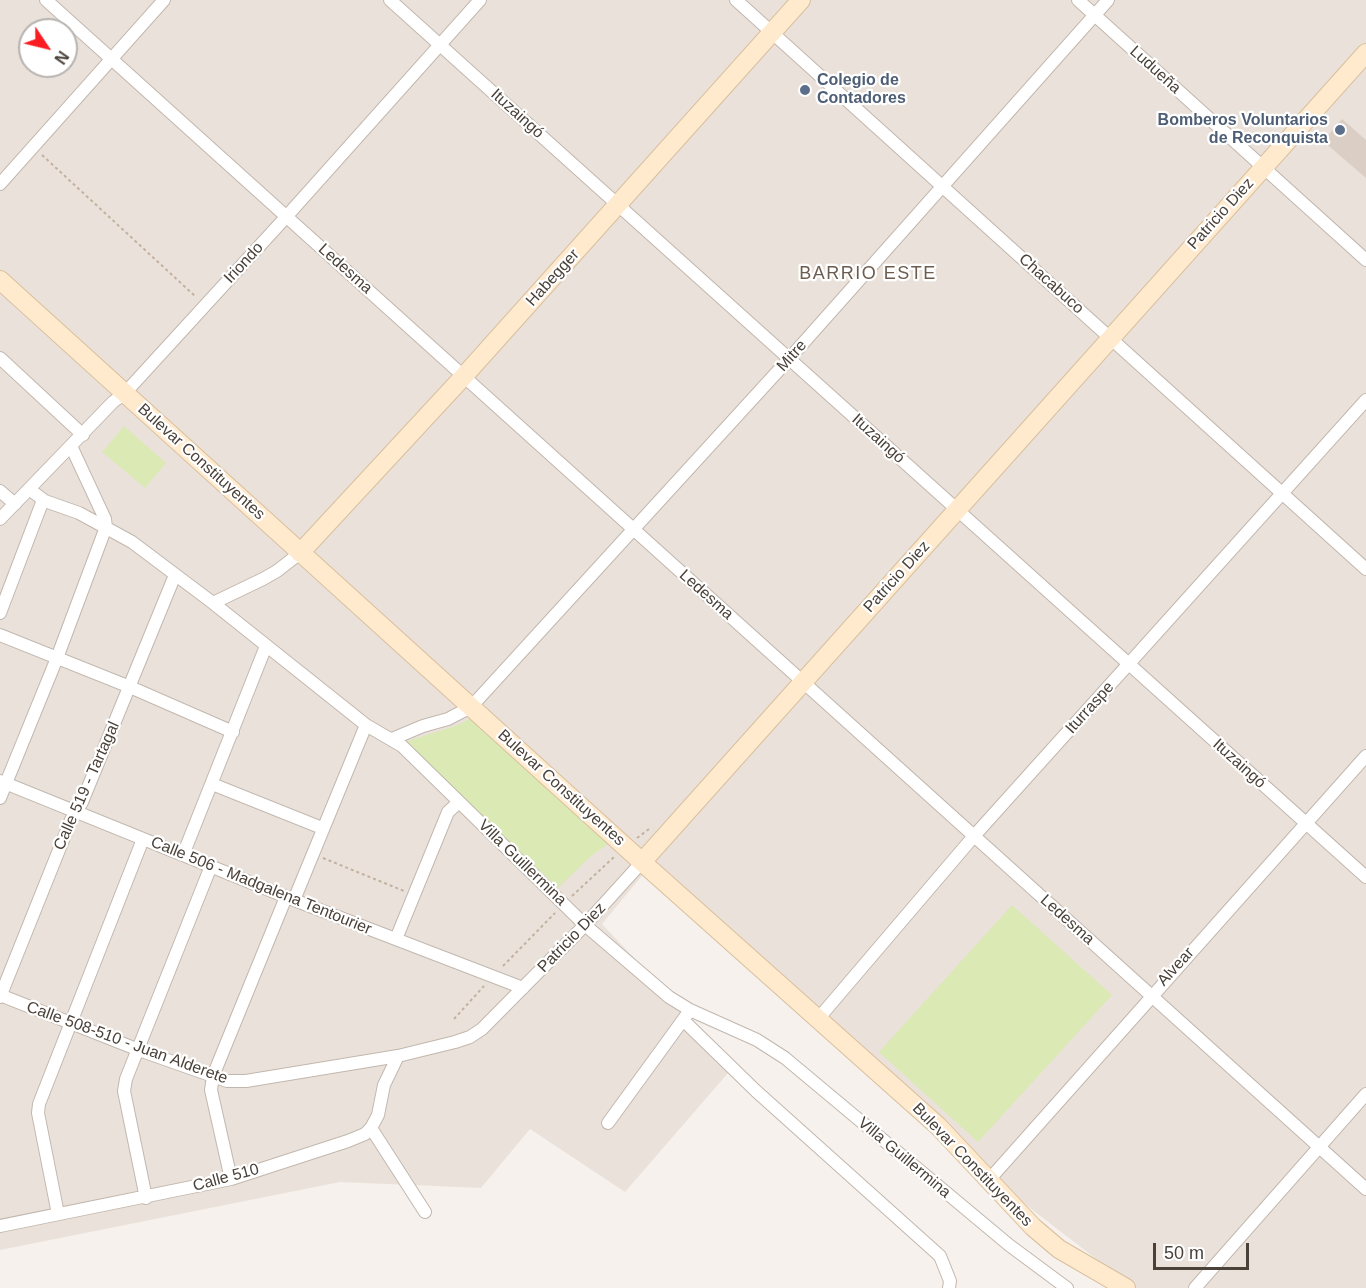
<!DOCTYPE html>
<meta charset="utf-8">
<style>
body{margin:0}
#map{position:relative;width:1366px;height:1288px;overflow:hidden;background:#f6f1ec;font-family:Arial,sans-serif}
canvas{display:block}
.north{position:absolute;left:18px;top:18px;width:60px;height:60px;box-sizing:border-box;background:#fff;border:2px solid #b7b3b0;border-radius:50%;rotate:125deg;font-size:16px;font-weight:700;line-height:24px;text-align:center;color:#4a4139}
.north::after{content:'';display:block;margin:auto;width:21px;height:27px;background:#fa1e23;clip-path:polygon(50% 0,100% 100%,50% 72%,0 100%)}
.scale{position:absolute;left:1153px;top:1243px;width:96px;height:27px;box-sizing:border-box;border:3px solid #4a4139;border-top:0;padding-left:8px;font-size:18px;line-height:21px;white-space:nowrap;color:#4a4139;-webkit-text-stroke:4px #fff;paint-order:stroke}
</style>
<div id="map">
<canvas width="1366" height="1288"></canvas>
<div class="north">N</div>
<div class="scale">50 m</div>
</div>
<script>
const context = document.querySelector('canvas').getContext('2d');
context.lineJoin = 'round';
function paint(path, color) { context.fillStyle = color; context.fill(path, 'evenodd'); }
const poly = rows => new Path2D(rows.map(r => 'M' + r).join(''));
function strokePath(path, color, width, dash) { context.strokeStyle = color; context.lineWidth = width; context.lineCap = dash ? 'butt' : 'round'; context.setLineDash(dash || []); context.stroke(path); }
function write(font, color, halo, rows, align = 'center') {
  context.font = font + ' Arial,sans-serif'; context.lineWidth = 4.5; context.setLineDash([]); context.textBaseline = 'middle'; context.strokeStyle = halo; context.fillStyle = color; for (const [text, x, y, turn = 0] of rows) {
    context.save(); context.translate(x, y); context.rotate((+turn || 0) * Math.PI / 180); context.textAlign = isNaN(turn) ? turn : align; if (halo) context.strokeText(text, 0, 0); context.fillText(text, 0, 0); context.restore();
  }
}
const residential = poly([
 [0,0,1366,0,1366,1288,1134,1288,995,1181,650,866,602,924,735,1065,625,1192,530,1129,481,1188,340,1182,0,1250],
 [30,30,66,30,66,66,30,66]
]);
const green = poly([
 [124,426,166,463,145,488,102,452],
 [471,718,610,843,591,856,558,888,405,745,408,741,458,725],
 [1012,905,1112,995,978,1142,879,1052]
]);
const building = poly([
 [1342,119,1366,140,1366,178,1323,141]
]);
const path = poly([
 [42,155,196,297],
 [637,838,649,829],
 [323,858,404,891],
 [572,896,614,857],
 [503,966,555,913],
 [454,1019,484,986]
]);
const street = poly([
 [46,0,1366,1189],
 [390,0,1366,877],
 [736,0,1366,569],
 [1078,0,1366,260],
 [0,184,164,0],
 [0,358,83,435],
 [29,489,45,501,79,513,132,542,213,603,366,725,402,746,585,925,669,997,690,1010,757,1040,785,1058,1009,1245,1067,1288],
 [0,491,15,504],
 [0,519,113,402,125,393,286,217,480,0],
 [213,603,263,579,277,571,300,553],
 [0,613,43,500],
 [0,635,130,687,233,732],
 [392,739,423,726,448,719,471,707,789,359,1108,0],
 [0,781,294,900,523,988],
 [212,784,322,828],
 [0,798,57,658,106,527,105,519,71,446],
 [183,855,266,646],
 [294,900,366,725],
 [396,939,448,812,459,802],
 [0,995,139,1050,227,1081,246,1081,398,1056,455,1042,470,1037,482,1029,585,925,642,862],
 [0,997,71,820,82,802,175,575],
 [818,1019,974,836,1366,400],
 [683,1020,756,1091,940,1256,950,1281,949,1288],
 [608,1123,688,1013],
 [371,1128,425,1212],
 [231,1179,211,1090,213,1076,286,897],
 [988,1181,1366,756],
 [146,1198,124,1091,126,1079,211,866],
 [58,1214,38,1113,39,1104,143,839],
 [0,1226,231,1179,348,1141,365,1134,371,1128,378,1115,384,1085,398,1056],
 [1195,1288,1366,1094]
]);
const secondary = poly([
 [0,280,642,862,938,1126,1033,1227,1059,1249,1126,1288],
 [300,553,464,376,801,0],
 [642,862,1366,53]
]);
const markers = [
 [805,90,6,"#5c6f8a"],
 [1340,130,6,"#5c6f8a"]
];
const streetNames = [
 ["Ludueña",1155,70,42],
 ["Ituzaingó",517,114,42],
 ["Patricio Diez",1221,214,-48],
 ["Iriondo",244,263,-47],
 ["Ledesma",345,269,42],
 ["Habegger",553,278,-48],
 ["Chacabuco",1051,284,42],
 ["Mitre",792,356,-48],
 ["Ituzaingó",878,439,42],
 ["Bulevar Constituyentes",201,462,42],
 ["Patricio Diez",897,577,-48],
 ["Ledesma",706,595,42],
 ["Iturraspe",1090,708,-48],
 ["Ituzaingó",1239,764,42],
 ["Calle 519 - Tartagal",87,786,-66],
 ["Bulevar Constituyentes",561,788,42],
 ["Villa Guillermina",522,863,44],
 ["Calle 506 - Madgalena Tentourier",261,886,22],
 ["Ledesma",1067,920,42],
 ["Patricio Diez",572,938,-46],
 ["Alvear",1176,967,-48],
 ["Calle 508-510 - Juan Alderete",127,1043,20],
 ["Villa Guillermina",904,1158,40],
 ["Bulevar Constituyentes",972,1165,46],
 ["Calle 510",226,1178,-15]
];
const serviceNames = [
 ["Colegio de",817,81],
 ["Contadores",817,99],
 ["Bomberos Voluntarios",1328,121,"right"],
 ["de Reconquista",1328,139,"right"]
];
const neighbourhoodNames = [
 ["BARRIO ESTE",868,274]
];
paint(residential, '#eae2da');
paint(green, '#dbe9b5');
paint(building, '#dbcec4');
strokePath(street, '#c2b7ae', 14);
strokePath(secondary, '#d8bf9e', 20);
strokePath(path, '#c3b09f', 2, [3, 3]);
strokePath(street, '#fff', 12);
strokePath(secondary, '#ffeacd', 18);
for (const [x, y, r, color] of markers) { const dot = new Path2D(); dot.arc(x, y, r, 0, 2 * Math.PI); context.fillStyle = color; context.fill(dot); strokePath(dot, '#fff', 2); }
write('16px', '#4a4139', '#fff', streetNames);
write('bold 16px', '#4e5e75', '#fff', serviceNames, 'left');
context.letterSpacing = '1.5px';
write('18px', '#6d5d50', '#fff', neighbourhoodNames);
context.letterSpacing = '0px';
</script>
